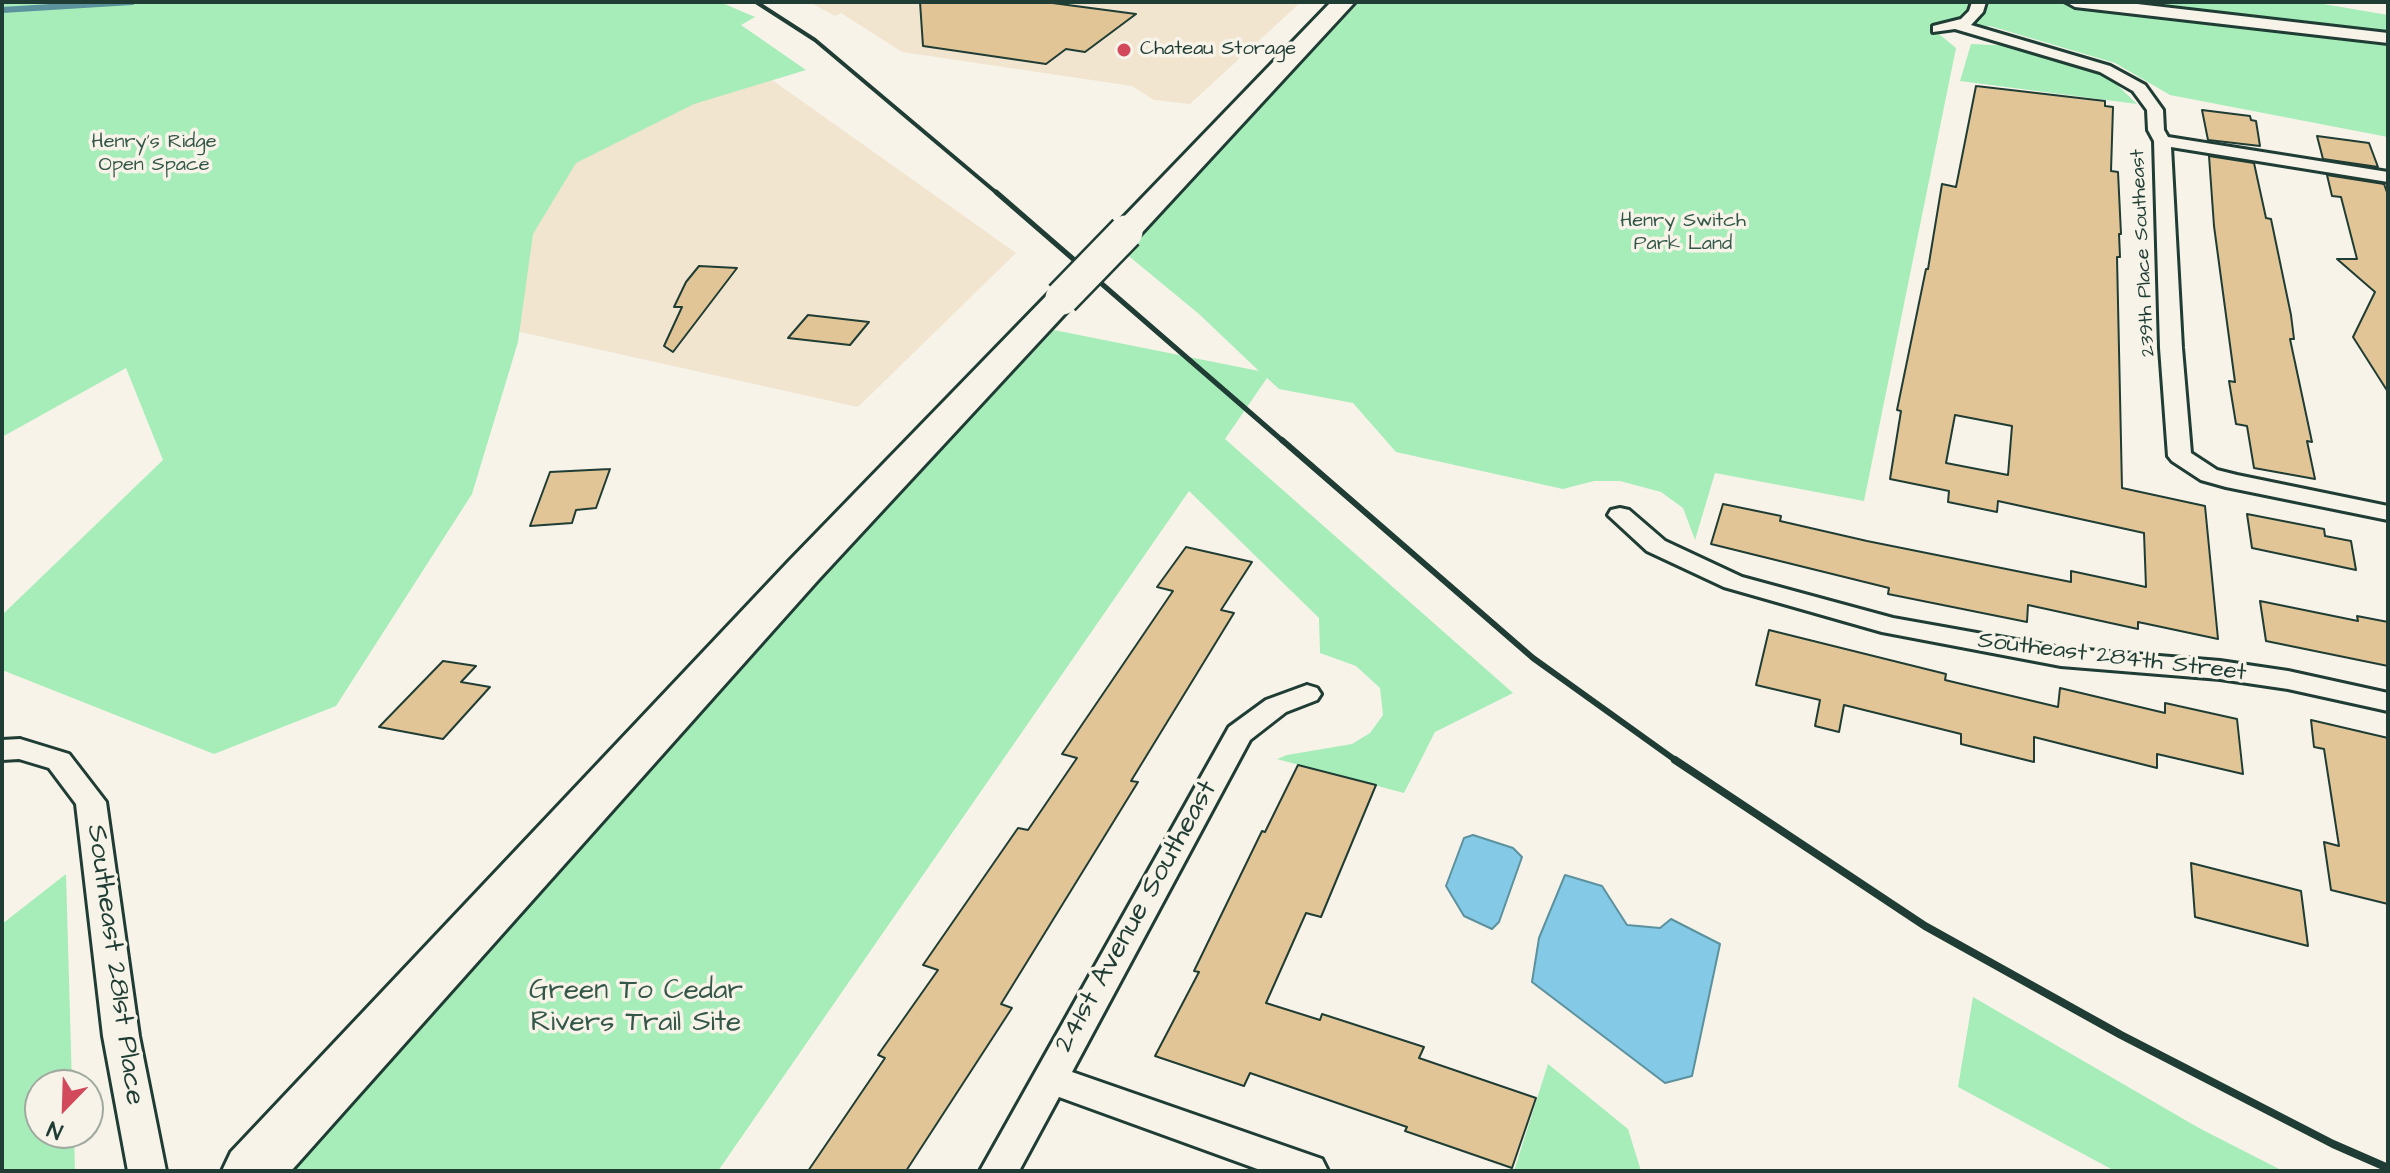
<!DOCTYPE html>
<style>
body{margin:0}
#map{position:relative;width:2390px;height:1173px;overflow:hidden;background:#f7f3e8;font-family:"Architects Daughter",sans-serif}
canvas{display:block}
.frame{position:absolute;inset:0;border:4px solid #1f3d34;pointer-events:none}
.north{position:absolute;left:24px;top:1069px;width:80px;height:80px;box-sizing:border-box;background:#f7f3e8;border:2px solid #a1aaa0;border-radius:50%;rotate:203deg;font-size:22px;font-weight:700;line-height:32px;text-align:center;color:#1f3d34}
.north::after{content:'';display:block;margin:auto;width:28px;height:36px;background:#d1495b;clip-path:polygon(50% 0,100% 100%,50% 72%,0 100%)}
</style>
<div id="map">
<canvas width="2390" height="1173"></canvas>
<div class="frame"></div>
<div class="north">N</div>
</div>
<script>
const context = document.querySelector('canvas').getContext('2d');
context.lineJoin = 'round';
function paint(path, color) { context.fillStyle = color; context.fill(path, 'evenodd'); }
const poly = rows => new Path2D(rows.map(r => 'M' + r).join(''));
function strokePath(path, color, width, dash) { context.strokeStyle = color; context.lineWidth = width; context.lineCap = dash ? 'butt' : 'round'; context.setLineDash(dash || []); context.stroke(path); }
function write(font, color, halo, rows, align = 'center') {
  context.font = font + ' "Architects Daughter",sans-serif'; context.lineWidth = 7; context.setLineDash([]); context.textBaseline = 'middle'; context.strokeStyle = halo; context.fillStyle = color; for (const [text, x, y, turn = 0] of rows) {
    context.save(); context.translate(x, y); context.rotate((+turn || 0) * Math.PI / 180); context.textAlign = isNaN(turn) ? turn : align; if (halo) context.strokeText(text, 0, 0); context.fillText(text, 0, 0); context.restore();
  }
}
const built = poly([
 [809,2,1301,2,1190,104,1154,100,1132,86,902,52,841,13,835,16],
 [744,60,1016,253,858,407,295,282]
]);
const green = poly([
 [2,2,720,2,755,17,741,25,806,70,694,104,576,163,533,234,518,342,472,494,336,706,214,754,2,670,2,615,163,460,126,368,2,437],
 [1359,2,2312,2,2388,15,2388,137,2170,95,2115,63,1990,26,1939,34,1956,48,1864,501,1715,473,1695,540,1683,508,1661,492,1620,481,1594,481,1563,489,1396,452,1353,403,1279,389,1267,378,1225,439,1513,693,1435,732,1404,793,1277,759,1287,755,1352,744,1370,733,1383,715,1380,688,1356,666,1320,653,1319,618,1189,491,718,1171,264,1171,1054,330,1259,371,1199,314,1125,253],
 [1971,44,2016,46,2088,67,2111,79,2137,104,1960,81],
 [66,874,72,1085,40,1085,40,1133,74,1133,75,1171,2,1171,2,924],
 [1973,997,2199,1128,2283,1171,2115,1171,1958,1087],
 [1548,1064,1628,1129,1641,1171,1514,1171]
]);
const water = poly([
 [1473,835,1513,848,1522,857,1499,922,1492,929,1464,916,1446,886,1464,838,1473,835],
 [1565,875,1602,886,1627,925,1660,928,1671,919,1720,944,1692,1076,1665,1083,1532,982,1539,938,1565,875]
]);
const stream = poly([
 [2,10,132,2]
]);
const building = poly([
 [920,2,1045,2,1136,14,1085,52,1066,49,1046,64,923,46,920,2],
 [1976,86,2105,101,2105,106,2113,107,2111,171,2118,172,2121,234,2119,234,2120,257,2117,257,2122,488,2205,506,2218,639,2138,622,2138,629,2028,605,2027,622,1888,594,1889,588,1711,544,1723,504,1781,516,1780,521,1867,541,2071,582,2071,571,2146,587,2144,533,1998,501,1997,512,1948,502,1949,491,1890,479,1901,411,1897,410,1926,269,1928,269,1942,184,1956,187,1976,86],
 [1955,415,2012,426,2008,475,1946,463,1955,415],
 [2202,110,2250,116,2251,120,2256,121,2260,146,2208,140,2202,110],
 [2317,136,2369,143,2378,167,2323,159,2317,136],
 [2209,156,2254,163,2266,218,2271,219,2291,315,2294,339,2290,339,2312,442,2307,441,2315,479,2254,468,2247,426,2236,424,2229,381,2235,382,2214,226,2209,156],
 [2327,175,2384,184,2388,195,2388,392,2353,337,2375,292,2337,259,2357,259,2341,197,2332,196,2327,175],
 [699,266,737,268,673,352,664,346,682,307,674,307,686,282,699,266],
 [808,315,869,322,850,345,788,338,808,315],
 [610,469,596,508,576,510,572,523,530,526,550,472,610,469],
 [2247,514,2324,529,2325,536,2351,541,2356,570,2252,548,2247,514],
 [1186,547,1252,562,1221,610,1234,613,1131,781,1138,782,1001,1004,1012,1008,906,1171,808,1171,885,1058,878,1055,938,970,923,965,1018,828,1028,830,1077,758,1062,754,1173,591,1157,587,1186,547],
 [2260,601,2358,621,2357,616,2388,622,2388,666,2266,641,2260,601],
 [1769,630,1946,674,1945,680,2058,707,2060,688,2165,713,2165,703,2237,719,2243,774,2157,754,2157,768,2034,737,2034,762,1961,744,1961,734,1844,705,1839,732,1815,726,1820,700,1756,685,1769,630],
 [443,661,476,666,461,682,490,687,443,739,379,727,443,661],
 [2311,720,2388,738,2388,904,2331,890,2324,842,2339,846,2324,749,2314,747,2311,720],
 [1298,765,1376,785,1321,917,1306,913,1266,1003,1320,1020,1322,1014,1424,1047,1419,1058,1536,1098,1512,1168,1405,1131,1407,1127,1250,1073,1244,1086,1155,1056,1199,972,1194,971,1262,831,1265,832,1298,765],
 [2191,863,2301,891,2308,946,2195,917,2191,863]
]);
const minor = poly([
 [1972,2,1986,2,1983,12,1971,25,2110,66,2145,85,2163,110,2164,130,2168,137,2388,172,2388,182,2171,147,2182,348,2191,453,2217,470,2237,475,2388,506,2388,520,2226,487,2201,480,2172,461,2168,456,2160,348,2154,141,2148,130,2147,110,2133,91,2100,72,1955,29,1933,32,1933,26,1961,19,1969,11,1972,2],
 [1620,508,1629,510,1665,541,1742,577,1893,618,2061,648,2220,661,2288,671,2388,693,2388,711,2288,689,2220,679,2061,666,1882,632,1724,587,1647,551,1608,515,1611,510,1620,508],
 [1307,685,1317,688,1321,694,1317,700,1286,712,1250,740,1072,1072,1322,1159,1328,1171,1263,1171,1059,1097,1019,1171,980,1171,1229,727,1266,700,1307,685],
 [20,739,69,754,106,802,139,1036,166,1171,128,1171,103,1036,76,804,49,768,19,759,2,760,2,740,20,739]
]);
const tertiary = poly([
 [2066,2,2120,2,2388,33,2388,43,2075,7,2066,2]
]);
const primary = poly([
 [1331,2,1355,2,1137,238,1126,241,1115,238,1111,232,1115,226,1331,2],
 [1062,288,1073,291,1078,298,1073,305,819,579,291,1171,222,1171,231,1152,789,561,1051,291,1062,288]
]);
const railFar3 = poly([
 [756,2,815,40,998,194]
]);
const railFar2 = poly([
 [996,192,1284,442]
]);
const railFar1 = poly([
 [1282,440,1533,658,1678,762]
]);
const rail = poly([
 [1675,760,1925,926,2121,1035,2333,1144,2388,1168]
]);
const primaryBridge = poly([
 [1062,298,1126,232]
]);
const markers = [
 [1124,50,8,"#d1495b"]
];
const farPoinames = [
 ["Chateau Storage",1140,50]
];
const farParknames = [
 ["Henry's Ridge",154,143],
 ["Open Space",154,166],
 ["Henry Switch",1683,222],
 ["Park Land",1683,245]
];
const farStreetnames = [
 ["239th Place Southeast",2144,253,-93]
];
const streetNames = [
 ["Southeast 284th Street",2112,658,7]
];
const nearStreetnames = [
 ["241st Avenue Southeast",1137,917,-61],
 ["Southeast 281st Place",114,965,82]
];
const nearParknames = [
 ["Green To Cedar",636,992],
 ["Rivers Trail Site",636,1024]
];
paint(built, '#f1e5cf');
paint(green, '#a7edb9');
paint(water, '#84c9e5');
strokePath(water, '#5c919e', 2);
strokePath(stream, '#5c919e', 6);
paint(building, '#e2c596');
strokePath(building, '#1f3d34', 2);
strokePath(minor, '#1f3d34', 6);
strokePath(tertiary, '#1f3d34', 6);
strokePath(primary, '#1f3d34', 6);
paint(minor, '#f7f3e8');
paint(tertiary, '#f7f3e8');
paint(primary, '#f7f3e8');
strokePath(railFar3, '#1f3d34', 4);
strokePath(railFar2, '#1f3d34', 5);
strokePath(railFar1, '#1f3d34', 6);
strokePath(rail, '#1f3d34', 8);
strokePath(primaryBridge, '#1f3d34', 38, []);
strokePath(primaryBridge, '#f7f3e8', 33);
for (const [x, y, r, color] of markers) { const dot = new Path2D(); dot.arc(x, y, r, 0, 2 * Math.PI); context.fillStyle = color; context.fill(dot); strokePath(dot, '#f7f3e8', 3); }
write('20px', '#1f3d34', '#f7f3e8', farPoinames, 'left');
write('20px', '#335748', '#f7f3e8', farParknames);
write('20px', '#1f3d34', '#f7f3e8', farStreetnames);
write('24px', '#1f3d34', '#f7f3e8', streetNames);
write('28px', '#1f3d34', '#f7f3e8', nearStreetnames);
write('28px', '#335748', '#f7f3e8', nearParknames);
</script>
